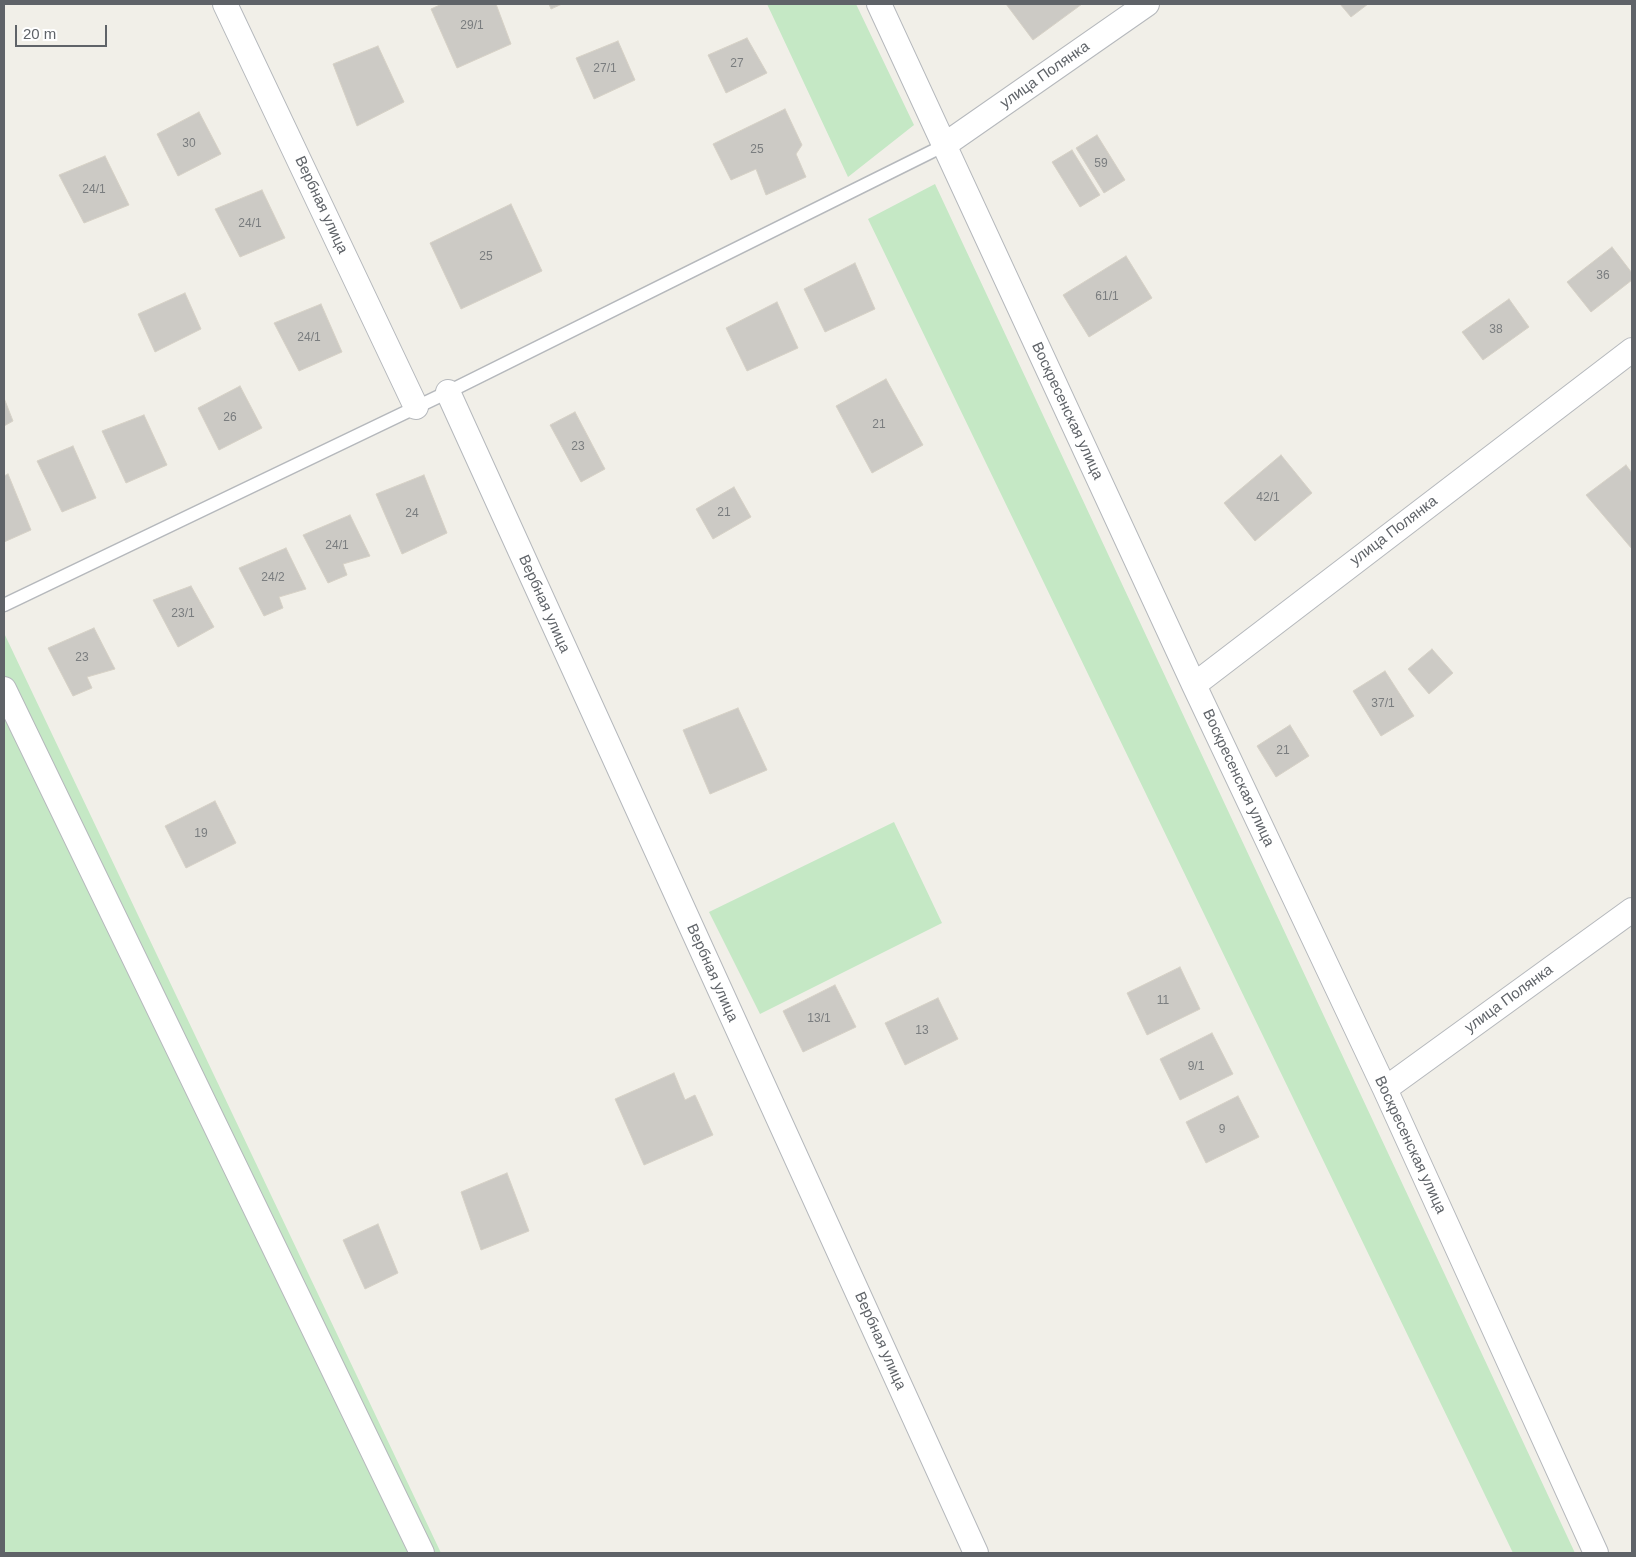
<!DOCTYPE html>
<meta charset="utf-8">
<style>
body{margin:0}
#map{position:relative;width:1636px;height:1557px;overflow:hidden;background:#f1efe8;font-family:Arial,sans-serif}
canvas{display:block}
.frame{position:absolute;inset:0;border:5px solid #5f6368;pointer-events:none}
.scale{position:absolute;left:15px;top:25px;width:92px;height:22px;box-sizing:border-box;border:2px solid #5f6368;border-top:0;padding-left:6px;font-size:15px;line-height:18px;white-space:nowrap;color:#5f6368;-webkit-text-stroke:4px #fff;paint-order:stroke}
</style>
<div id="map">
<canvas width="1636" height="1557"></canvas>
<div class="frame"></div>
<div class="scale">20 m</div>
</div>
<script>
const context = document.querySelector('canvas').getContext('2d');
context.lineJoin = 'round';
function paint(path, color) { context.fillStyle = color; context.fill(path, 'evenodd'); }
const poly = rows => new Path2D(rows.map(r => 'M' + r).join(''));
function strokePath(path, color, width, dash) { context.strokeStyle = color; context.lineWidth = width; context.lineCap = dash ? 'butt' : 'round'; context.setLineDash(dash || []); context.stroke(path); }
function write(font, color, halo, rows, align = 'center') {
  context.font = font + ' Arial,sans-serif'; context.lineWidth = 5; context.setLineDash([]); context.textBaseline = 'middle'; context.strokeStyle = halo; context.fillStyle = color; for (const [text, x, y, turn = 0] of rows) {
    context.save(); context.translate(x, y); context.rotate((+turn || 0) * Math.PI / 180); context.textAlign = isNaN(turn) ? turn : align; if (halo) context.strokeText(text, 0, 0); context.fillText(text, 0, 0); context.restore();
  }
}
const green = poly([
 [767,4,856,4,914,125,848,177],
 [935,184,1575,1553,1513,1553,868,219],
 [4,633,441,1553,4,1553],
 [894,822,942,923,760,1014,709,912]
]);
const building = poly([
 [442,4,496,4,511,44,457,68,431,9,442,4],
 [549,4,562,4,551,9,549,4],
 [1006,4,1082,4,1033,40,1006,4],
 [1340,4,1368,4,1351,17,1340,4],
 [747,38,767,73,726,93,708,55,747,38],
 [618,41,635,80,594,99,576,58,618,41],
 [378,46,404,102,357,126,333,64,378,46],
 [785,109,802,145,796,154,806,177,766,195,756,169,731,180,713,144,785,109],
 [199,112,221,154,178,176,157,134,199,112],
 [1097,135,1125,180,1104,193,1076,148,1097,135],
 [1072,150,1100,195,1080,207,1052,162,1072,150],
 [105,156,129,205,84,223,59,175,105,156],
 [262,190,285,238,240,257,215,209,262,190],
 [511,204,542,271,461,309,430,243,511,204],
 [1612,247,1632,273,1632,280,1591,312,1567,282,1612,247],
 [1126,256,1152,298,1089,337,1063,295,1126,256],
 [855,263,875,309,825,332,804,289,855,263],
 [185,293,201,329,155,352,138,314,185,293],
 [1509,299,1529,327,1483,360,1462,332,1509,299],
 [777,302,798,348,747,371,726,328,777,302],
 [321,304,342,352,299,371,274,323,321,304],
 [886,379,923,445,872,473,836,406,886,379],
 [240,386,262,428,219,450,198,408,240,386],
 [4,398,13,421,4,426,4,398],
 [575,412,605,469,581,482,550,425,575,412],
 [144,415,167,465,126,483,102,431,144,415],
 [73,446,96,498,62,512,37,461,73,446],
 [1281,455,1312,493,1255,541,1224,503,1281,455],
 [1626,465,1632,473,1632,549,1586,495,1626,465],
 [8,474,31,530,4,542,4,476,8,474],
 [424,475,447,533,402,554,376,494,424,475],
 [734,487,751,517,713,539,696,509,734,487],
 [350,515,370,556,343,564,347,575,328,583,303,535,350,515],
 [286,548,306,589,279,597,283,608,264,616,239,568,286,548],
 [191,586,214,627,178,647,153,600,191,586],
 [94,628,115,669,87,677,92,688,73,696,48,648,94,628],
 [1432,649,1453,673,1429,694,1408,669,1432,649],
 [1385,671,1414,716,1381,736,1353,691,1385,671],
 [738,708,767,770,710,794,683,730,738,708],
 [1290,725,1309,756,1276,777,1257,746,1290,725],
 [215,801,236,843,186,868,165,826,215,801],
 [1180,967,1200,1009,1147,1035,1127,993,1180,967],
 [835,985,856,1027,803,1052,783,1011,835,985],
 [938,998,958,1039,905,1065,885,1023,938,998],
 [1212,1033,1233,1074,1180,1100,1160,1059,1212,1033],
 [674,1073,685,1100,695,1095,713,1135,644,1165,615,1099,674,1073],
 [1238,1096,1259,1137,1206,1163,1186,1122,1238,1096],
 [507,1173,529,1231,481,1250,461,1192,507,1173],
 [378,1224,398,1273,365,1289,343,1240,378,1224]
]);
const lane = poly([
 [4,605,448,392,943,146]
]);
const street = poly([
 [225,4,416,407],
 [879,4,1194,685,1385,1089,1596,1553],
 [943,146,1147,4],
 [448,392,976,1553],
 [1194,685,1632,350],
 [4,689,422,1553],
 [1385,1089,1632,910]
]);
const numberNames = [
 ["29/1",472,26],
 ["27",737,64],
 ["27/1",605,69],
 ["30",189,144],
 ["25",757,150],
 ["59",1101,164],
 ["24/1",94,190],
 ["24/1",250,224],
 ["25",486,257],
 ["36",1603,276],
 ["61/1",1107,297],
 ["38",1496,330],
 ["24/1",309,338],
 ["26",230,418],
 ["21",879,425],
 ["23",578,447],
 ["42/1",1268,498],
 ["21",724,513],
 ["24",412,514],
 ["24/1",337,546],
 ["24/2",273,578],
 ["23/1",183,614],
 ["23",82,658],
 ["37/1",1383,704],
 ["21",1283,751],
 ["19",201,834],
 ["11",1163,1001],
 ["13/1",819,1019],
 ["13",922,1031],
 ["9/1",1196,1067],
 ["9",1222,1130]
];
const streetNames = [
 ["улица Полянка",1045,75,-35],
 ["Вербная улица",321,205,65],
 ["Воскресенская улица",1067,411,65],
 ["улица Полянка",1394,531,-37],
 ["Вербная улица",544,604,66],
 ["Воскресенская улица",1238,778,65],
 ["Вербная улица",712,973,66],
 ["улица Полянка",1509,999,-36],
 ["Воскресенская улица",1410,1145,65],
 ["Вербная улица",880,1341,66]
];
paint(green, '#c5e8c5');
paint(building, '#cccac5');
strokePath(building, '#d6d1c6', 1);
strokePath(lane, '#b5b8bc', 15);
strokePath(street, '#b5b8bc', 26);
strokePath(lane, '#fff', 12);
strokePath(street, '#fff', 24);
write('12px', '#7a7d7f', null, numberNames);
write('15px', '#5f6368', '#fff', streetNames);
</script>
